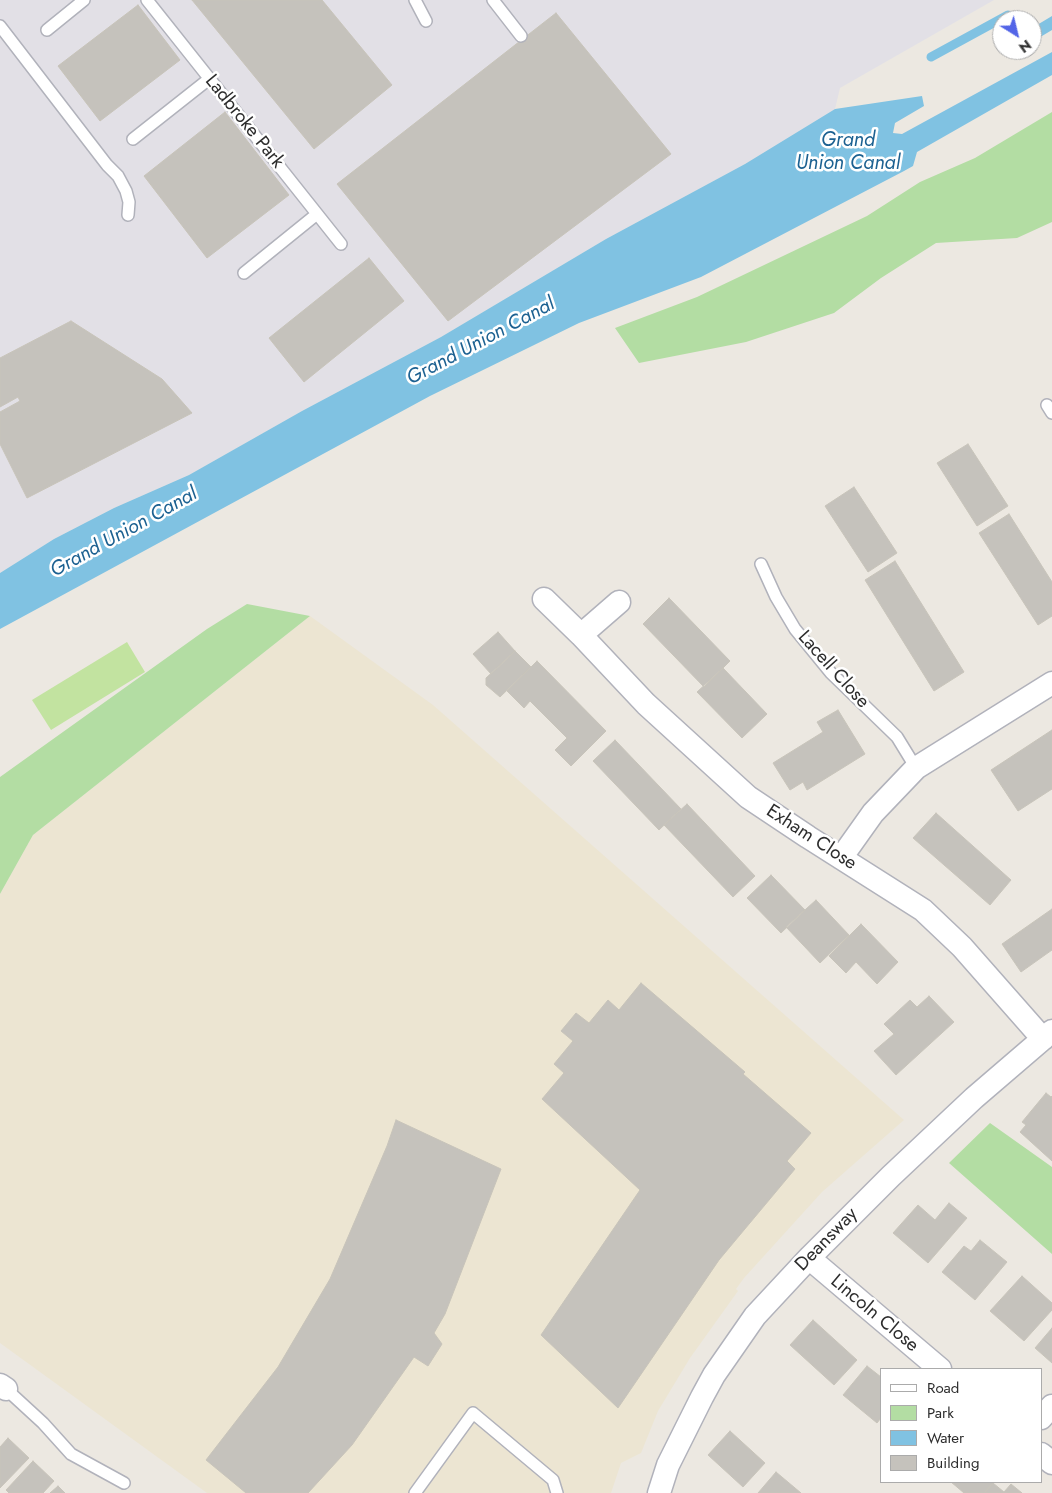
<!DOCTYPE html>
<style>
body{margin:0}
#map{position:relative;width:1052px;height:1493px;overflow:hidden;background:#ece8e1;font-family:Jost,sans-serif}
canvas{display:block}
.legend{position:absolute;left:880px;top:1368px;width:162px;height:115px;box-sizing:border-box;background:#fff;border:1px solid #ababab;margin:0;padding:6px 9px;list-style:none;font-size:15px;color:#2d2d2d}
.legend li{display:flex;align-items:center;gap:10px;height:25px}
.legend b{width:25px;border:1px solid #ababab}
.north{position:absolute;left:992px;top:10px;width:50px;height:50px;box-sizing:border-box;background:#fff;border:1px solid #ababab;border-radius:50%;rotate:144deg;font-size:14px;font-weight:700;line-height:20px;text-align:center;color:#2d2d2d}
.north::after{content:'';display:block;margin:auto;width:18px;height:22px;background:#5365e7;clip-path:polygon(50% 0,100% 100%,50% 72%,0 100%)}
</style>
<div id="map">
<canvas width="1052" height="1493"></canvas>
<ul class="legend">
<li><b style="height:6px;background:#fff"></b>Road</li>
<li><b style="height:14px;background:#b3dda3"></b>Park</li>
<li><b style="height:14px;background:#80c2e2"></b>Water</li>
<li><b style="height:14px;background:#c5c2bc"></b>Building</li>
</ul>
<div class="north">N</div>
</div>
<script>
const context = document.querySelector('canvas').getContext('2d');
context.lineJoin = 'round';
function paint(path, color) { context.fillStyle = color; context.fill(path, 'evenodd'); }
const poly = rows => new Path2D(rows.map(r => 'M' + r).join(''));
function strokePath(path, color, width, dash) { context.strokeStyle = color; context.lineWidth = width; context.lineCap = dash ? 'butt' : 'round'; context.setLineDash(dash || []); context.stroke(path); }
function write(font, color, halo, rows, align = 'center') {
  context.font = font + ' Jost,sans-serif'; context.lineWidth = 5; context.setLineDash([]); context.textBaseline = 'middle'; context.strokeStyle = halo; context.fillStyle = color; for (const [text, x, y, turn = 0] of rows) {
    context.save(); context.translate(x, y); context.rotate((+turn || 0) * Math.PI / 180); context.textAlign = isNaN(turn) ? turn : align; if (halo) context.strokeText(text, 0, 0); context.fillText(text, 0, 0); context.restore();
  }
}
const industrial = poly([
 [0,0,994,0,840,88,835,109,745,164,606,239,441,337,302,411,189,475,114,508,54,539,0,573]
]);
const education = poly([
 [310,616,433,705,904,1120,822,1192,744,1278,736,1289,738,1291,690,1358,658,1411,641,1453,621,1463,611,1493,207,1493,0,1343,0,894,33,835]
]);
const green = poly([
 [1052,112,1052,222,1017,238,936,243,881,278,834,313,746,342,639,363,615,328,697,297,867,216,920,182,975,158],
 [247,604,310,616,33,835,0,894,0,777,207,629],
 [990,1123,1052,1167,1052,1254,949,1163]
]);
const pitch = poly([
 [127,642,145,672,51,730,32,700]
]);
const water = poly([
 [1052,16,1052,30,1032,42,1032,28],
 [1052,52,1052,75,917,152,913,166,904,171,701,277,579,323,430,396,0,629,0,573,54,539,114,508,189,475,302,411,441,337,606,239,745,164,835,109,922,96,924,106,895,123,893,133,902,134]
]);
const stream = poly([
 [931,57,1008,15]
]);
const building = poly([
 [192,0,322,0,392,85,314,149,192,0],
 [138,5,180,60,100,121,58,66,138,5],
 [556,13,671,154,448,321,337,184,556,13],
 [225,112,289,195,207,258,144,176,225,112],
 [369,258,404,301,304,382,269,338,369,258],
 [71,321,162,379,192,413,27,498,0,444,0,412,20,401,18,397,0,407,0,358,71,321],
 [968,444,1008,506,977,526,937,463,968,444],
 [854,487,897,553,868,572,825,506,854,487],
 [1009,514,1052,582,1052,616,1038,625,979,533,1009,514],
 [895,561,964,672,934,691,865,580,895,561],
 [669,598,730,661,704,687,643,624,669,598],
 [498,632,515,651,491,674,473,654,498,632],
 [515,651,531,667,500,697,486,685,486,678,515,651],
 [537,661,606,731,571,766,555,750,567,738,530,701,524,708,507,691,537,661],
 [723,668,767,714,742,738,697,692,723,668],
 [838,710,865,754,807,790,803,782,790,790,773,763,823,732,817,722,838,710],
 [1052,730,1052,789,1018,811,991,770,1052,730],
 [615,740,681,809,659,830,593,761,615,740],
 [687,804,755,876,733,897,664,825,687,804],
 [936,813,1011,880,990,905,913,838,936,813],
 [771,875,805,910,781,933,747,898,771,875],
 [816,900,849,935,820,963,786,927,816,900],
 [1052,909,1052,950,1021,972,1002,944,1052,909],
 [861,924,898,962,877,984,856,962,846,973,829,956,861,924],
 [641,983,745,1072,743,1074,811,1133,787,1161,795,1169,719,1260,618,1408,541,1335,640,1190,542,1099,564,1073,554,1064,573,1041,561,1031,576,1013,589,1023,608,1000,619,1010,641,983],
 [929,996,954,1022,896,1075,874,1051,894,1034,884,1024,910,1000,917,1007,929,996],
 [1046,1093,1051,1097,1052,1096,1052,1161,1020,1132,1026,1125,1022,1122,1046,1093],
 [396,1120,501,1169,445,1314,434,1333,442,1344,428,1366,414,1357,352,1445,308,1493,246,1493,206,1460,278,1367,330,1279,387,1146,396,1120],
 [949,1203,967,1218,928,1263,893,1233,918,1205,935,1220,949,1203],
 [980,1240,1007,1262,975,1300,942,1272,964,1246,971,1251,980,1240],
 [1022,1276,1052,1303,1052,1310,1024,1341,990,1311,1022,1276],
 [813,1320,857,1360,834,1385,790,1345,813,1320],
 [1052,1328,1052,1363,1035,1348,1052,1328],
 [867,1366,881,1377,881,1418,877,1423,843,1395,867,1366],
 [730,1431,765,1463,743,1487,708,1455,730,1431],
 [8,1438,29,1458,0,1488,0,1447,8,1438],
 [33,1461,54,1481,43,1493,9,1493,6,1490,33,1461],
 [776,1472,801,1493,758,1493,776,1472],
 [951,1482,994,1482,984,1493,964,1493,951,1482],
 [993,1483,1004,1492,1011,1484,1022,1493,984,1493,993,1483],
 [58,1486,65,1493,50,1493,58,1486]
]);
const service = poly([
 [147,0,341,244],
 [415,0,426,21],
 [493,0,521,36],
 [0,26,107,165,118,176,126,191,129,202,128,215],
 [47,30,84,0],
 [133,139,209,79],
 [244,273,317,214],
 [1047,405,1052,413],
 [761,564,776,597,795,629,831,673,897,737,916,768],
 [6,1389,43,1423,71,1454,124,1483],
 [415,1493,473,1413,553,1480,557,1493]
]);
const minor = poly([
 [544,599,581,635,646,704,748,797,808,837,923,910,962,947,1043,1039],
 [581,635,619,602],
 [841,858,873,813,916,768,1052,683],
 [809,1258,940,1369],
 [0,1385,6,1389],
 [1041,1418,1052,1406],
 [1041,1454,1052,1463],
 [659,1493,668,1465,702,1397,714,1375,755,1316,809,1258,891,1176,974,1098,1052,1031]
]);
const streetNames = [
 ["Ladbroke Park",244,122,51],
 ["Lacell Close",833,670,48],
 ["Exham Close",811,838,33],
 ["Deansway",827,1240,-46],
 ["Lincoln Close",874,1314,40]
];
const waterNames = [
 ["Grand",848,141],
 ["Union Canal",848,164],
 ["Grand Union Canal",481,342,-28],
 ["Grand Union Canal",124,533,-29]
];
paint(industrial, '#e2e0e6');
paint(education, '#ece5d2');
paint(green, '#b3dda3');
paint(pitch, '#c2e3a0');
paint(water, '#80c2e2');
strokePath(stream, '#80c2e2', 9);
paint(building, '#c5c2bc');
strokePath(building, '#c8c4ba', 1);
strokePath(service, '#b1b2bb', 14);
strokePath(minor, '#b1b2bb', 25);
strokePath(service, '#fff', 11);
strokePath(minor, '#fff', 22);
write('19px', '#2d2d2d', '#fff', streetNames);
write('italic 20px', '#1c6191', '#fff', waterNames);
</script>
